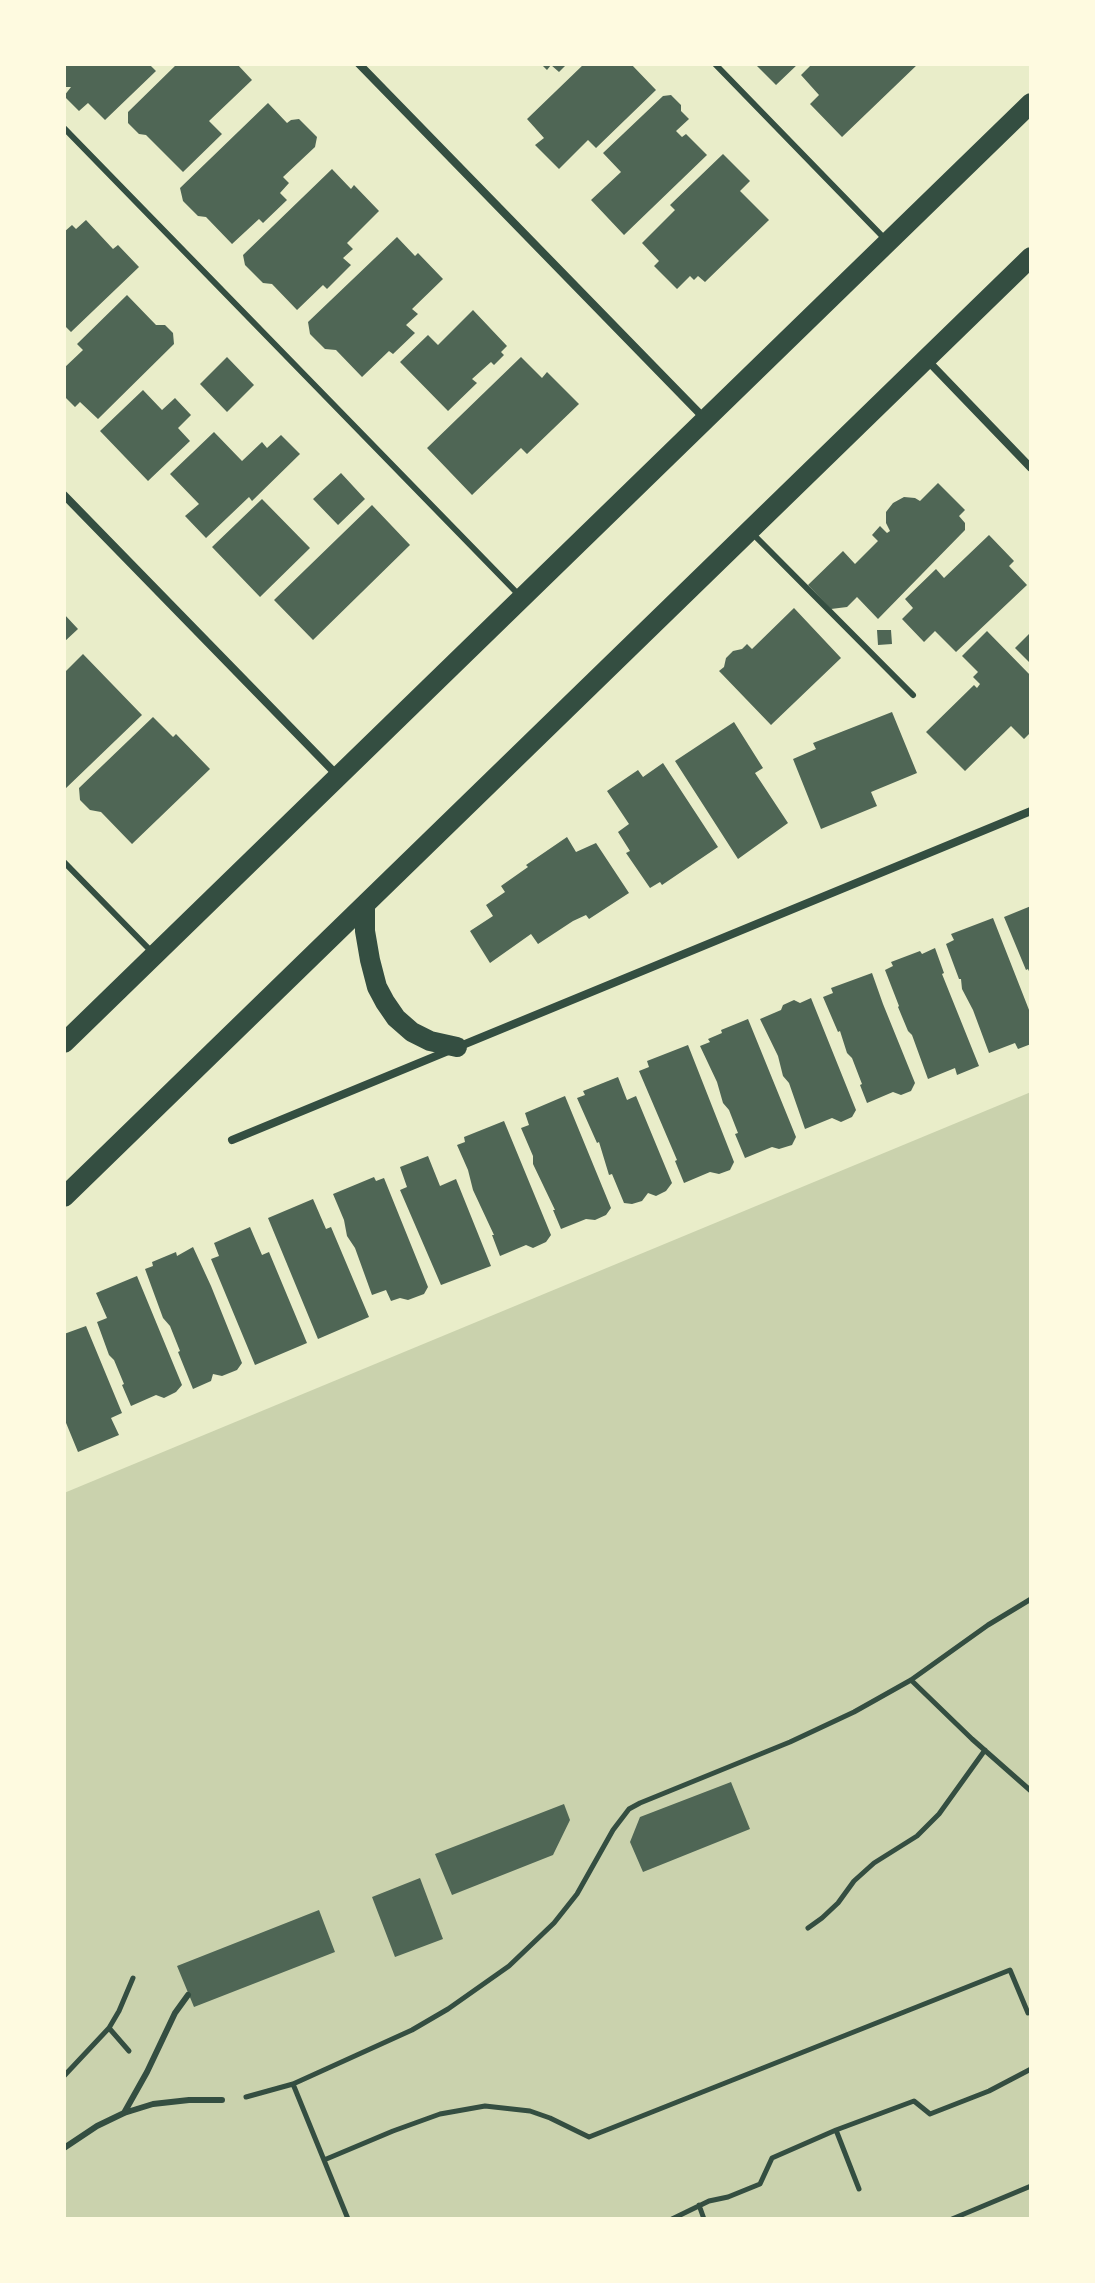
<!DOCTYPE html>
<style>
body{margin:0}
#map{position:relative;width:1095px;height:2283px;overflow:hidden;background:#e9edc9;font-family:Figtree,sans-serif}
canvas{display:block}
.frame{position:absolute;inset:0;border:66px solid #fefae0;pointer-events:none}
</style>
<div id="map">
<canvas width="1095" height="2283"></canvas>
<div class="frame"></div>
</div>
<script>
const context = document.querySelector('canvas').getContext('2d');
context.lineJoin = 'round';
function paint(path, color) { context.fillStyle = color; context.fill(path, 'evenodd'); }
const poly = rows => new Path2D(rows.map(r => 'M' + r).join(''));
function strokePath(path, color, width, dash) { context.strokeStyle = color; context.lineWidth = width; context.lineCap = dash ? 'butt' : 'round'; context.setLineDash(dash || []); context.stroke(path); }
const green = poly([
 [1031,1092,1031,2219,64,2219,64,1493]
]);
const building = poly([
 [64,64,149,64,156,71,105,120,88,103,79,111,64,96,71,87,64,87],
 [177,64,237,64,252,80,209,121,222,134,183,172,146,135,139,134,128,123,128,112],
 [541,64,567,64,559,72,551,65,547,70],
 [584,64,631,64,656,90,596,148,588,140,559,169,535,145,544,138,527,119],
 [755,64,798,64,776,85],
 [812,64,918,64,842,137,810,104,819,95,801,75],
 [671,95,681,105,681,111,689,119,676,131,682,137,686,134,707,155,624,235,591,200,621,172,603,153,663,96],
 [268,103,287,123,291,120,299,119,317,137,315,147,283,177,289,183,280,193,287,200,263,223,259,219,232,244,206,217,198,216,183,201,180,188],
 [723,154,750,181,740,191,769,220,705,282,698,276,694,280,690,276,677,289,654,266,659,261,642,243,675,210,670,205],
 [332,169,351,189,354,185,379,211,347,243,353,249,343,258,351,265,327,289,323,285,297,310,272,284,263,283,245,265,243,255],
 [86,220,113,249,118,245,139,267,71,332,64,325,64,232,72,225,76,229],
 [397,237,415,256,418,253,443,279,412,309,418,314,406,325,415,333,393,354,389,351,362,377,336,350,325,349,310,334,308,322],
 [127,295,156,325,165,325,173,333,174,344,98,419,80,402,75,407,64,396,64,368,83,350,77,344],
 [473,310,507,346,501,352,504,355,494,365,491,362,472,379,477,383,448,411,400,362,428,335,438,345],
 [227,357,254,385,227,412,200,384],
 [521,357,542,378,547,372,579,404,527,454,521,448,472,495,427,448],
 [143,390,162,410,175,398,191,415,178,428,190,441,148,481,100,431],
 [214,432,242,461,262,442,267,448,281,435,300,454,252,501,249,497,206,538,185,516,199,504,170,474],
 [341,473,365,499,338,525,313,499],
 [938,483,965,510,959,516,965,523,965,530,878,619,857,597,847,607,831,609,808,585,843,551,855,564,878,541,872,535,880,526,887,533,890,531,886,523,886,512,893,503,904,497,915,498,920,501],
 [262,499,310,548,260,597,212,547],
 [372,505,410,545,313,640,274,600],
 [989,535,1014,561,1009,566,1027,585,956,652,935,631,924,642,902,619,913,608,905,599,936,569,944,578],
 [794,608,841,658,771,725,719,671,724,667,726,658,733,651,742,649,747,644,752,649],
 [64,614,78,629,64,642],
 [877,630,891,630,892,644,878,645],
 [987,631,1031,676,1031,732,1024,739,1011,726,965,771,926,732,974,685,977,688,980,684,973,677,978,672,962,656],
 [1031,632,1031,664,1015,648],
 [83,654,142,715,64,790,64,730,66,728,64,726,64,673],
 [892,712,917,773,871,792,877,806,821,829,793,759,816,749,813,743],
 [153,717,173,737,176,734,210,769,132,844,101,812,90,810,80,800,79,788],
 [734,722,763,768,755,773,788,823,738,859,675,761],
 [663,763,718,847,662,885,660,882,650,888,626,853,630,851,618,832,629,824,607,791,638,770,643,777],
 [567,837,576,852,596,843,629,893,589,919,586,915,573,921,538,944,531,934,490,963,470,931,493,916,486,905,505,892,501,886,528,867,526,865],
 [1031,906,1031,976,1028,969,1026,970,1004,917],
 [993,918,1031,1015,1031,1044,1018,1049,1015,1043,989,1053,973,1010,962,989,961,979,959,979,946,944,954,940,951,934],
 [935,948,944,973,942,974,979,1066,957,1075,955,1068,928,1079,912,1035,908,1031,898,1007,899,1006,885,970,893,966,891,962,920,951,922,954],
 [872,973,883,1004,915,1083,911,1091,901,1095,893,1092,867,1103,860,1085,862,1084,852,1058,847,1053,840,1031,838,1032,823,997,833,993,831,988],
 [811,998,856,1110,852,1117,841,1122,832,1118,805,1129,789,1083,783,1076,778,1056,760,1019,781,1010,783,1005,794,1000,800,1003],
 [748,1019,796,1137,792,1145,779,1149,772,1147,745,1158,735,1134,738,1133,729,1110,723,1103,717,1082,700,1046,710,1042,708,1039,722,1033,721,1030],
 [688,1045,734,1162,730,1170,719,1174,710,1172,684,1183,675,1161,677,1160,639,1071,649,1067,647,1061],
 [618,1077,627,1100,636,1096,672,1183,666,1191,656,1196,648,1193,642,1201,632,1204,624,1203,612,1174,609,1175,599,1142,597,1143,577,1098,585,1095,583,1091],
 [565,1096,611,1208,606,1215,595,1220,586,1219,561,1229,553,1210,555,1210,533,1164,533,1156,521,1128,529,1125,525,1113],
 [504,1121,551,1235,546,1242,533,1248,526,1245,500,1256,492,1235,494,1235,473,1190,468,1170,457,1145,465,1142,464,1137],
 [428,1156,440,1186,456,1179,491,1266,441,1285,400,1190,407,1187,400,1167],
 [374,1177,376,1181,384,1178,428,1287,424,1294,408,1300,400,1298,391,1301,386,1290,372,1295,355,1248,347,1236,344,1220,333,1194],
 [313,1199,326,1229,331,1227,369,1317,318,1339,268,1218],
 [250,1227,262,1255,269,1252,307,1343,255,1365,211,1259,219,1256,214,1243],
 [193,1247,211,1286,242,1363,237,1370,222,1376,213,1374,211,1381,193,1389,178,1352,180,1351,170,1326,163,1318,145,1269,153,1266,152,1262,176,1252,177,1256],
 [137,1276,182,1385,176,1392,164,1398,156,1395,131,1406,122,1385,124,1384,114,1360,109,1355,97,1322,107,1318,96,1293],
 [86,1326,122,1413,111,1418,119,1435,78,1452,64,1418,64,1334],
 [731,1782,750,1829,643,1872,630,1842,640,1817],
 [564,1804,570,1820,553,1855,452,1895,435,1854],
 [420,1878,443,1939,395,1957,372,1897],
 [319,1910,335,1952,194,2007,177,1966]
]);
const path = poly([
 [911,1680,972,1739,1031,1791],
 [808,1928,822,1918,838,1903,854,1881,874,1863,917,1836,939,1814,985,1750],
 [109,2028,129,2051],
 [64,2076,109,2028,119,2011,133,1978],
 [293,2084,348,2219],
 [246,2097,293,2084,412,2030,448,2009,509,1966,554,1923,577,1894,613,1830,629,1809,640,1803,790,1742,854,1712,911,1680,988,1625,1031,1599],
 [836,2130,859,2189],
 [324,2160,393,2131,440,2114,485,2106,530,2111,550,2118,589,2137,1010,1970,1028,2013,1031,2012],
 [699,2205,704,2219],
 [672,2219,709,2201,728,2197,760,2184,772,2158,836,2130,914,2101,930,2114,989,2091,1031,2069],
 [952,2219,1031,2186]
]);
const service = poly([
 [715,64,885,239],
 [64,128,519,595],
 [752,533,913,695],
 [64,862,151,951],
 [124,2113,147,2072,175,2013,188,1995],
 [64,2148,97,2126,124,2113,153,2104,189,2100,222,2100]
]);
const minor = poly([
 [359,64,705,419],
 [927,360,1031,468],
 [64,495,338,776],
 [232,1140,1031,811]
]);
const primary = poly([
 [365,905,365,931,370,960,377,987,385,1002,396,1018,412,1032,430,1041,457,1047],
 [64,1043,1031,103],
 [64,1197,1031,257]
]);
paint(green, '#cad2ad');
paint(building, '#4f6655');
strokePath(path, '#344e41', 5);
strokePath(service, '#344e41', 6);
strokePath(minor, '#344e41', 8);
strokePath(primary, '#344e41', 20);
</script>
